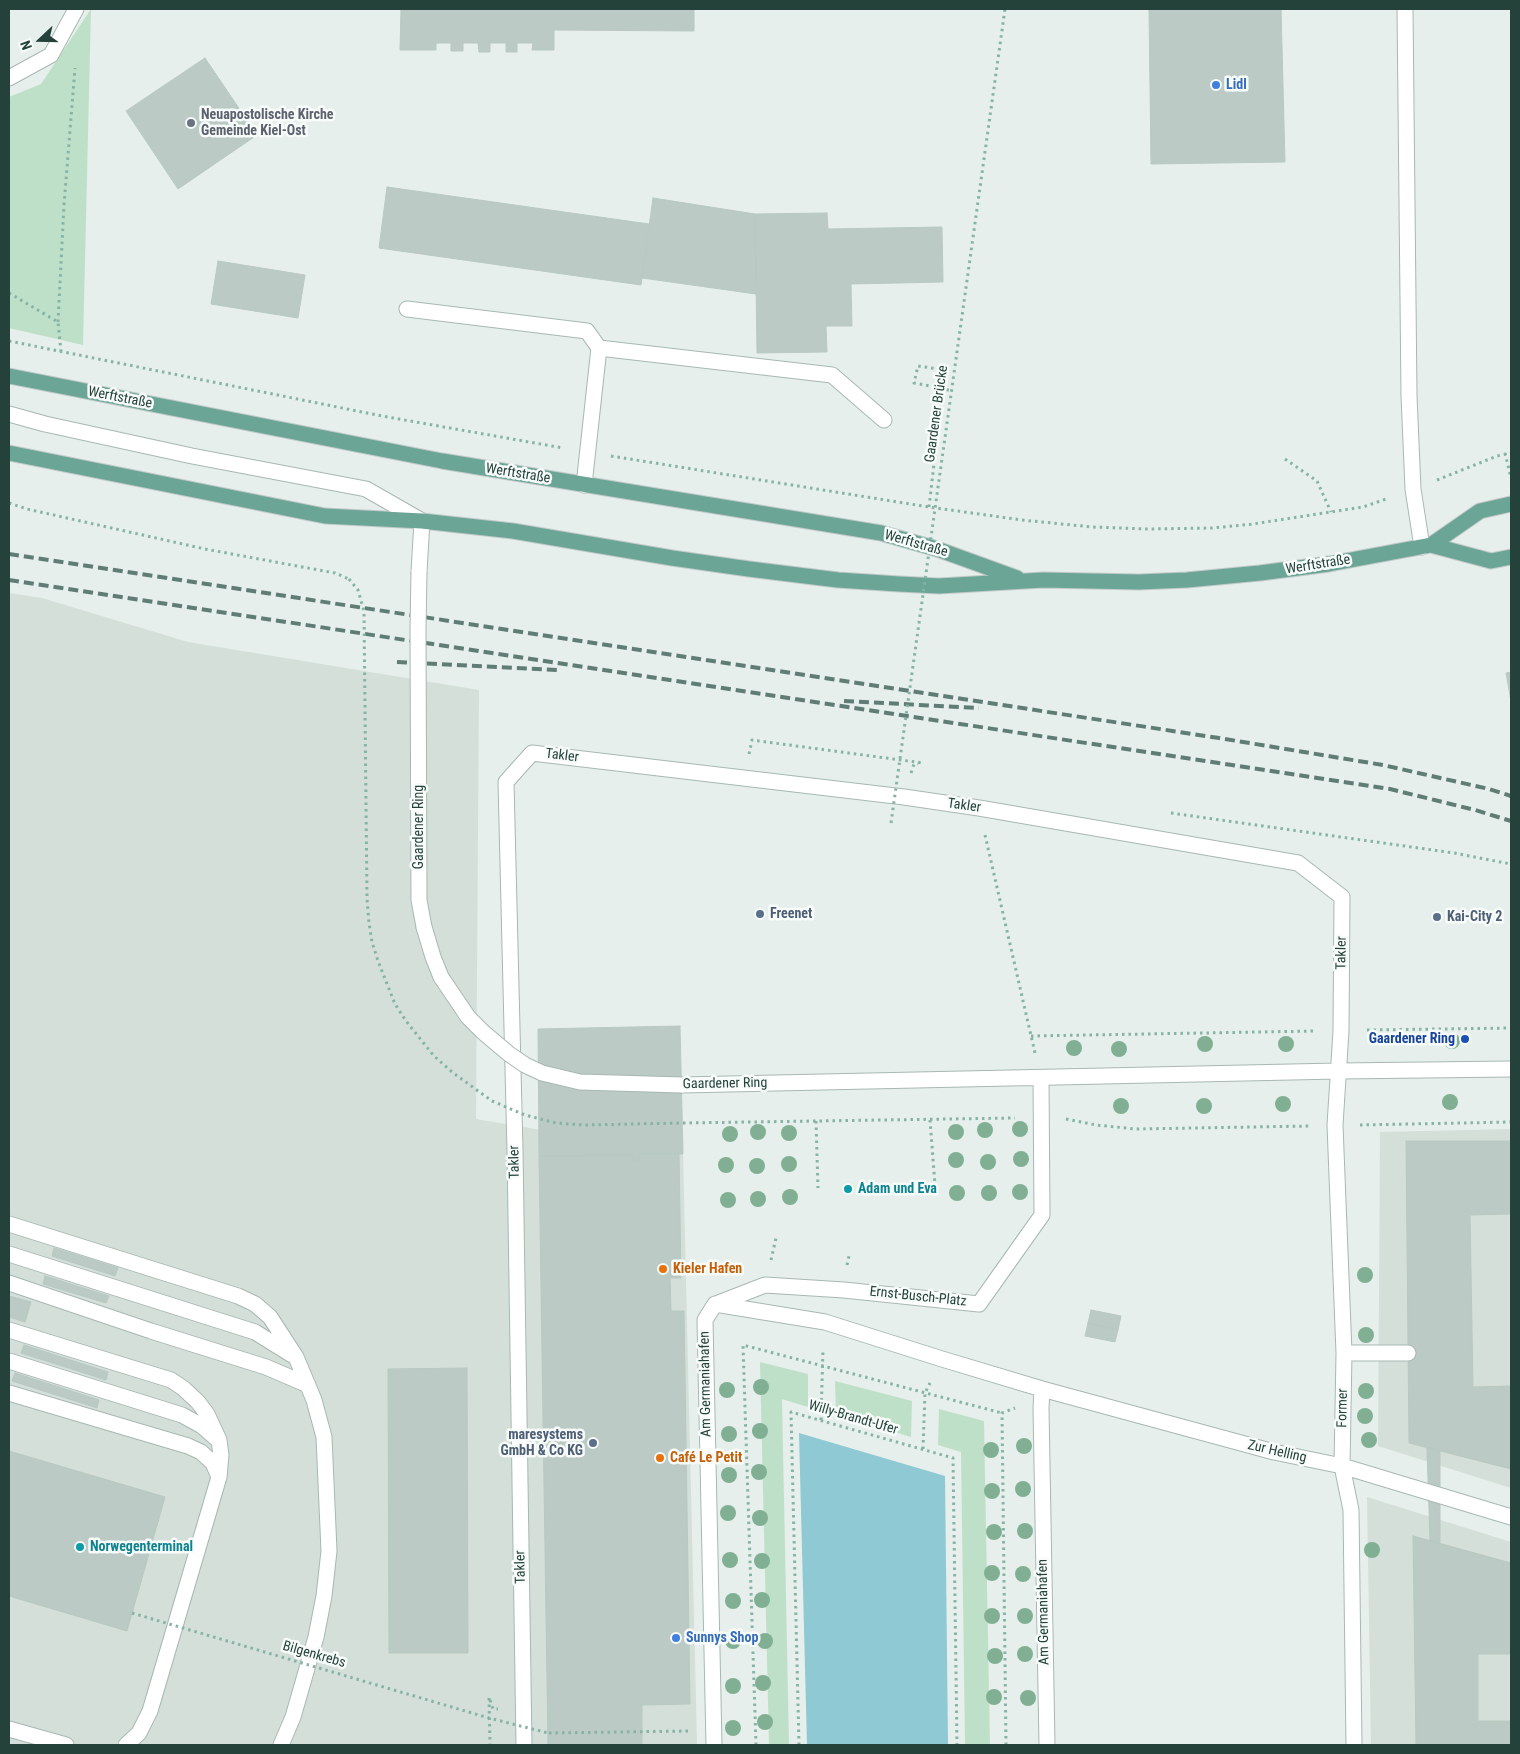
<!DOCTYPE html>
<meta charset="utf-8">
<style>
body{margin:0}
#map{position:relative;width:1520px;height:1754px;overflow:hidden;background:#e6efeb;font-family:"Roboto Condensed",sans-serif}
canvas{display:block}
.frame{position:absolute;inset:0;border:10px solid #24423a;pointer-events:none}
.north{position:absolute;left:15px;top:15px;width:50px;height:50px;-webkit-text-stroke:4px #f7fbf9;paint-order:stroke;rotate:249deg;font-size:14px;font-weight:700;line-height:20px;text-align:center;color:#24423a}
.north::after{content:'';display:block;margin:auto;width:18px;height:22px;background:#24423a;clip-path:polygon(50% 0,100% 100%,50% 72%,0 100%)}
</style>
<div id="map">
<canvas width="1520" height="1754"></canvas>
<div class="frame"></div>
<div class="north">N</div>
</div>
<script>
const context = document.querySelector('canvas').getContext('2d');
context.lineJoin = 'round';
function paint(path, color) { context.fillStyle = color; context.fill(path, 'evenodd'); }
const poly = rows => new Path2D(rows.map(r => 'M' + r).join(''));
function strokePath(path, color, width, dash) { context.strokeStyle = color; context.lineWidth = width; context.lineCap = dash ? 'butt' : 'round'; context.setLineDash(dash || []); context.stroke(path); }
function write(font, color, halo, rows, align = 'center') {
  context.font = font + ' "Roboto Condensed",sans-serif'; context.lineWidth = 5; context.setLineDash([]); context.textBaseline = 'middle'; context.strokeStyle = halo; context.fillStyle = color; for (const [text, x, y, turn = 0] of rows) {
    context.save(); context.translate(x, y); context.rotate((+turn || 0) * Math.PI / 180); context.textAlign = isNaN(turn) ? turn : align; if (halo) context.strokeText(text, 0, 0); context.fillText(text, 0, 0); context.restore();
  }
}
const built = poly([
 [9,593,42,598,188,642,479,690,476,1119,683,1154,697,1745,9,1745],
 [1511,1129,1511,1488,1378,1446,1380,1132],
 [1367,1497,1511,1542,1511,1745,1371,1745]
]);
const green = poly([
 [91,9,83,345,9,328,9,97,41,84],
 [760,1362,808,1374,808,1407,782,1399,789,1745,769,1745],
 [835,1381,912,1401,911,1437,836,1414],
 [939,1409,984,1421,990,1745,965,1745,961,1452,938,1445]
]);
const water = poly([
 [799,1433,945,1476,948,1745,807,1745]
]);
const building = poly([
 [401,9,694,9,694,31,554,30,554,50,532,50,533,43,517,43,517,52,506,52,506,43,490,43,490,52,479,52,478,43,463,43,463,51,451,51,451,43,436,43,436,50,400,50,401,9],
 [1149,9,1281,9,1285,162,1151,164,1149,9],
 [205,58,257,135,178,189,126,111,205,58],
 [387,187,649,224,641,285,379,248,387,187],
 [653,198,755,214,756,294,642,278,653,198],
 [827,213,828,229,942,227,943,282,851,284,852,326,826,326,827,352,757,353,755,214,827,213],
 [218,261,305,275,298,318,211,304,218,261],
 [1511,672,1511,701,1506,673,1511,672],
 [680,1026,683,1154,639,1154,639,1161,634,1161,633,1155,539,1156,538,1029,680,1026],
 [1406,1141,1511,1141,1511,1214,1470,1215,1473,1387,1511,1386,1511,1469,1409,1443,1406,1141],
 [639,1154,679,1154,681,1278,670,1278,671,1311,684,1311,690,1704,642,1705,642,1745,548,1745,539,1156,633,1155,634,1161,639,1161,639,1154],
 [54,1248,118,1268,115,1276,52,1256,54,1248],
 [45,1276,109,1296,106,1303,43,1284,45,1276],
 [9,1296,31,1302,25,1322,9,1317,9,1296],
 [1091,1310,1121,1316,1118,1330,1088,1323,1091,1310],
 [1088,1323,1118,1330,1115,1342,1085,1336,1088,1323],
 [24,1345,108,1372,106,1380,21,1353,24,1345],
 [467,1368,468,1653,389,1653,388,1369,467,1368],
 [15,1373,99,1400,97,1408,12,1381,15,1373],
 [1427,1448,1440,1450,1440,1544,1430,1541,1427,1448],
 [9,1451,165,1497,127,1631,9,1596,9,1451],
 [1413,1536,1511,1563,1511,1654,1478,1654,1478,1721,1511,1721,1511,1745,1416,1745,1413,1536]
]);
const path = poly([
 [9,293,58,322,61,352],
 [58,322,64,205,75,68],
 [9,341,382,416,563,448],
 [1505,453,1511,478],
 [611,456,929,507,1022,520,1092,527,1147,529,1212,528,1253,524,1363,507,1389,498],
 [1285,459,1317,481,1331,512],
 [1437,480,1497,456,1511,453],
 [9,503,27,509,205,549,335,573,349,579],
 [929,507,945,370,918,366,914,383,940,388],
 [749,754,752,740,923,763],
 [911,773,914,764,918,764],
 [1171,813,1454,853,1511,864],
 [985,835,1035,1053],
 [1367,1030,1511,1028],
 [1031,1036,1316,1031],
 [1066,1119,1096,1125,1136,1129,1309,1126],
 [930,1120,935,1185],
 [816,1121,818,1188],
 [683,1123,1015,1118],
 [1360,1125,1511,1122],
 [771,1260,776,1238],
 [847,1265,849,1256],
 [821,1420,823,1349],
 [923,1449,925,1393,930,1383],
 [489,1698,490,1745],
 [490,1700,493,1709,498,1709],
 [549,1733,690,1731],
 [756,1745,743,1345,1002,1413],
 [799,1745,791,1412,953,1458,957,1745],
 [1006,1745,1002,1413,1015,1408]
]);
const minor = poly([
 [1405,9,1409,396,1413,489,1422,547],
 [9,78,51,55,76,9],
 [407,309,587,331,599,348,584,485],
 [599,348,832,375,884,420],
 [9,414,45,424,192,456,366,489,422,521,419,572],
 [424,927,433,957,441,977,468,1017,483,1032],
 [682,1085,1338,1071,1511,1069],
 [9,1224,238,1296,255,1304,270,1317,296,1357,314,1400,324,1437,329,1551,324,1596,316,1637,293,1717,281,1745],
 [9,1254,255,1332,292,1355],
 [9,1283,151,1331,266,1367,308,1385],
 [715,1304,825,1322,942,1359,1042,1389,1274,1452,1342,1466,1511,1517],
 [716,1304,765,1285,844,1290,979,1304,1042,1215,1041,1078],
 [9,1330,171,1380,183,1388,198,1402,207,1414,219,1440,221,1455,219,1477,150,1711,139,1733,126,1745],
 [1344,1353,1408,1353],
 [9,1361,182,1415,202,1426,217,1439],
 [1042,1389,1041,1408,1047,1745],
 [9,1393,188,1446,201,1452,213,1463,219,1477],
 [9,1729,66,1745],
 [524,1745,515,1151,506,782,532,753,904,797,979,808,1298,863,1342,897,1341,1031,1335,1125,1344,1353,1342,1466,1351,1510,1354,1745],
 [714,1745,705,1320,715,1304]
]);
const major = poly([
 [9,376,442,461,881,533,937,549,1017,578],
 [9,453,325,516,422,521,513,531,672,558,749,569,838,580,899,584,939,586,1043,580,1139,582,1187,580,1260,573,1329,564,1431,545,1480,511,1511,504],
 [1431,545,1491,561,1511,557]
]);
const rail = poly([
 [9,554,1219,738,1383,765,1489,789,1511,796],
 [9,580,1390,789,1475,810,1511,821],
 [397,662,557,670],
 [844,701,979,708]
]);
const pathBridge = poly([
 [940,388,952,391],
 [349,579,358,590,364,611,367,899,369,923,372,942,378,961,395,1004,406,1021,434,1056,452,1072,492,1101,525,1115,556,1123,584,1125,683,1123],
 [891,823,1005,9],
 [132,1613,489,1718,548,1733]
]);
const minorBridge = poly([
 [419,572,418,630,419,900,424,927],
 [483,1032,509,1054,525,1065,542,1073,580,1082,682,1085]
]);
const trees = [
 [1452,1041],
 [1205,1044],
 [1286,1044],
 [1074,1048],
 [1119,1049],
 [1450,1102],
 [1283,1104],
 [1121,1106],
 [1204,1106],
 [1020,1129],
 [985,1130],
 [758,1132],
 [956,1132],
 [789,1133],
 [730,1134],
 [1021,1159],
 [956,1160],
 [988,1162],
 [789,1164],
 [726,1165],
 [757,1166],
 [1020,1192],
 [957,1193],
 [989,1193],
 [790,1197],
 [758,1199],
 [728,1200],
 [1365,1275],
 [1366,1335],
 [761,1387],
 [727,1390],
 [1366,1391],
 [1365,1416],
 [760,1431],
 [729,1434],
 [1369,1440],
 [1024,1446],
 [991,1450],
 [759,1472],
 [729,1475],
 [1023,1489],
 [992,1491],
 [728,1513],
 [760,1518],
 [1025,1531],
 [994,1532],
 [1372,1550],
 [730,1560],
 [762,1561],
 [992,1573],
 [1023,1574],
 [762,1600],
 [733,1601],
 [992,1616],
 [1025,1616],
 [733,1641],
 [765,1641],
 [1025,1654],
 [995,1656],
 [763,1683],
 [733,1686],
 [994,1697],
 [1028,1698],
 [765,1722],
 [733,1728]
];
const markers = [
 [1216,85,5,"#3f7fe0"],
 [191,123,5,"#6b7280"],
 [760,914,5,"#5c6f8a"],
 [1437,917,5,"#5c6f8a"],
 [1465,1039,5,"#1a4fb4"],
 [848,1189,5,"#0f9aa8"],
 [663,1269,5,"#e8710a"],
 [593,1443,5,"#5c6f8a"],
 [660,1458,5,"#e8710a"],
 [80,1547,5,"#0f9aa8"],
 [676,1638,5,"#3f7fe0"]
];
const shopNames = [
 ["Lidl",1226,85],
 ["Sunnys Shop",686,1638]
];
const worshipNames = [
 ["Neuapostolische Kirche",201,115],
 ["Gemeinde Kiel-Ost",201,131]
];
const streetNames = [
 ["Werftstraße",120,398,11],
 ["Gaardener Brücke",937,414,-82],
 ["Werftstraße",518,474,9],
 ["Werftstraße",916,544,16],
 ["Werftstraße",1318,565,-9],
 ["Takler",562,756,7],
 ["Takler",964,806,8],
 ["Gaardener Ring",419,827,-90],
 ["Takler",1342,953,-89],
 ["Gaardener Ring",725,1084,-1],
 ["Takler",515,1162,-91],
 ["Ernst-Busch-Platz",918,1297,6],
 ["Am Germaniahafen",706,1384,-91],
 ["Former",1343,1408,-89],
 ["Willy-Brandt-Ufer",853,1418,16],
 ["Zur Helling",1277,1452,13],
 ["Takler",521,1567,-91],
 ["Am Germaniahafen",1044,1612,-91],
 ["Bilgenkrebs",314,1655,16]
];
const serviceNames = [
 ["Freenet",770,914],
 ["Kai-City 2",1447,917],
 ["maresystems",583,1435,"right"],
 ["GmbH & Co KG",583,1451,"right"]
];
const transitNames = [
 ["Gaardener Ring",1455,1039]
];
const cultureNames = [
 ["Adam und Eva",858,1189],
 ["Norwegenterminal",90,1547]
];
const foodNames = [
 ["Kieler Hafen",673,1269],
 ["Café Le Petit",670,1458]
];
paint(built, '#d4dfda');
paint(green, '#bfe0c8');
paint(water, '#8ec9d4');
paint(building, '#bbcac4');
strokePath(building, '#b8c9c2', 1);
strokePath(minor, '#a8b8b2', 17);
strokePath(major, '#c2cac8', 17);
strokePath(path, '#86b3a5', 3, [2.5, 4]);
strokePath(minor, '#fff', 15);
strokePath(major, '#6aa596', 15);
strokePath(rail, '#5f7d75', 4, [10, 5]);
strokePath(minorBridge, '#a8b8b2', 17, []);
strokePath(pathBridge, '#86b3a5', 3, [2.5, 4]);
strokePath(minorBridge, '#fff', 15);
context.fillStyle = '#80af93';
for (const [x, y] of trees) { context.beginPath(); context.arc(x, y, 8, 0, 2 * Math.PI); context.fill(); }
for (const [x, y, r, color] of markers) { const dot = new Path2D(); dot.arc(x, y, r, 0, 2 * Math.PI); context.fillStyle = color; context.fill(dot); strokePath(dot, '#f7fbf9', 2); }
write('bold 14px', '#366cbe', '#f7fbf9', shopNames, 'left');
write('bold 14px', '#5b616d', '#f7fbf9', worshipNames, 'left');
write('14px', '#24423a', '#f7fbf9', streetNames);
write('bold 14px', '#4e5e75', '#f7fbf9', serviceNames, 'left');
write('bold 14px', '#164399', '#f7fbf9', transitNames, 'right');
write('bold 14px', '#0d838f', '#f7fbf9', cultureNames, 'left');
write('bold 14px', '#c56008', '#f7fbf9', foodNames, 'left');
</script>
